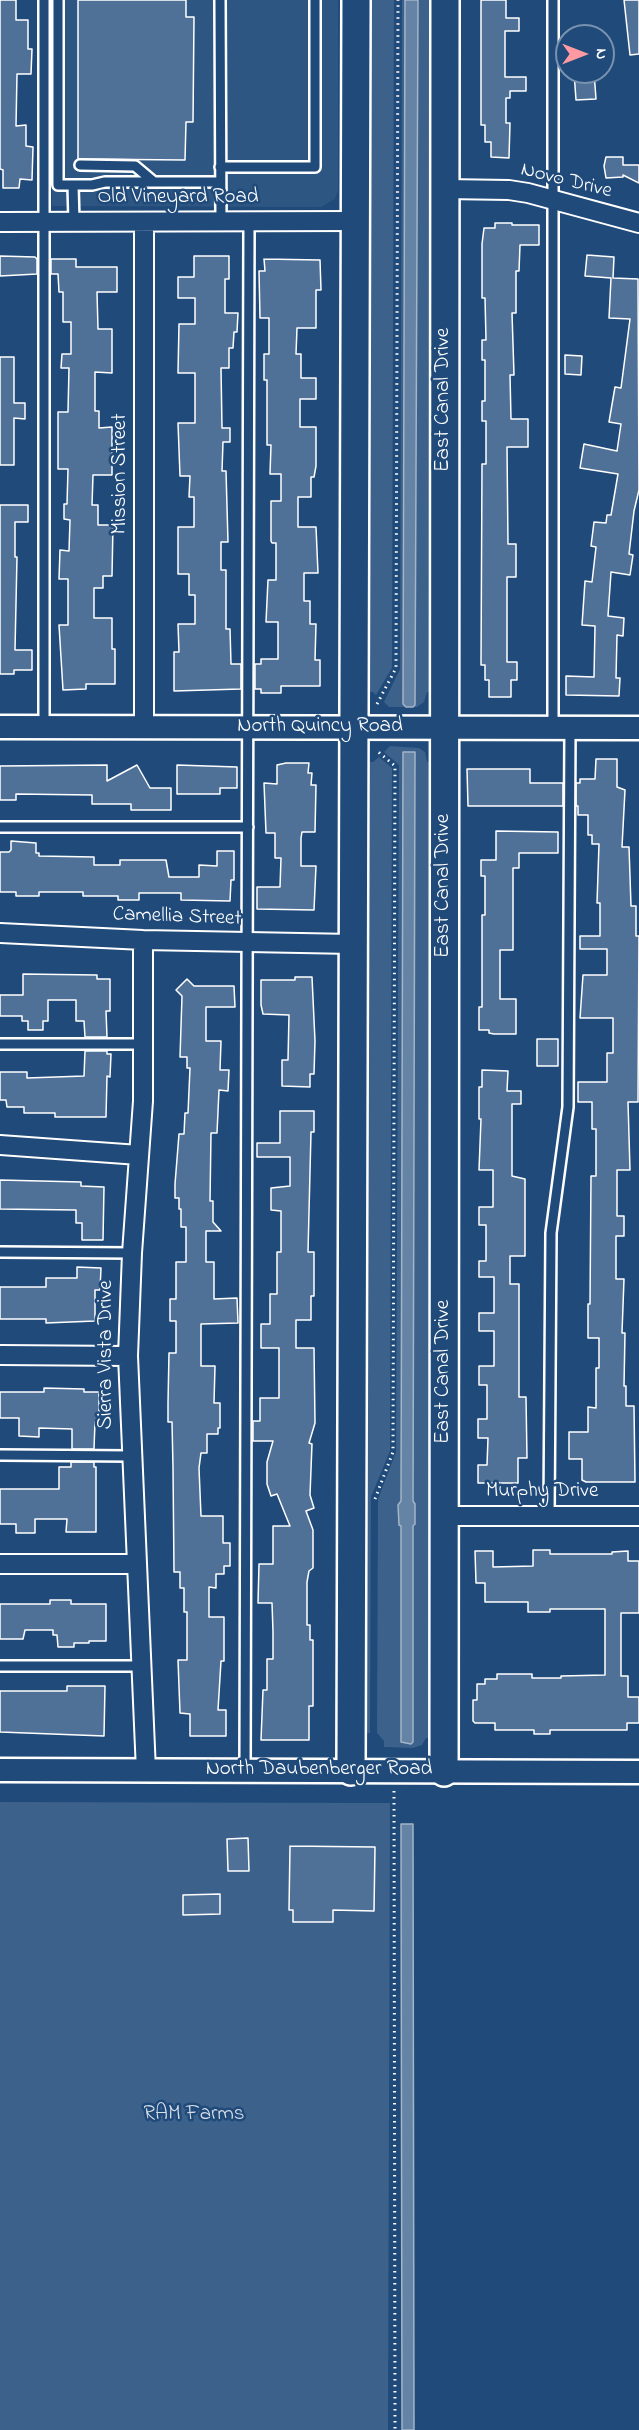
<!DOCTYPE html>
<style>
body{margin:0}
#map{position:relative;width:639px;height:2430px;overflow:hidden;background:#1f4a7a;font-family:"Indie Flower",sans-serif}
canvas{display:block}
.north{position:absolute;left:555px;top:24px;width:60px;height:60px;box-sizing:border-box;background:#1f4a7a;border:2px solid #7992af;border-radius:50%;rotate:90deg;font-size:16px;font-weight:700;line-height:24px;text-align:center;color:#fff}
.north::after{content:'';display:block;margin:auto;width:21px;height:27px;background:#ff9aa2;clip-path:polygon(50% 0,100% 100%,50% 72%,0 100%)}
</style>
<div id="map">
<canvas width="639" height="2430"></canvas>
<div class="north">N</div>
</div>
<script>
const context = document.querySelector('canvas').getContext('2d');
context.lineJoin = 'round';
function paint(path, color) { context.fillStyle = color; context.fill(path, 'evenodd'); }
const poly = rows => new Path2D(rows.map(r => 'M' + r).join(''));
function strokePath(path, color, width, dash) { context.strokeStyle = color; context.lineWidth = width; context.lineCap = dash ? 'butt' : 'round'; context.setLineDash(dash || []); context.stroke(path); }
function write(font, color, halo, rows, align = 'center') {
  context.font = font + ' "Indie Flower",sans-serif'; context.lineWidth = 5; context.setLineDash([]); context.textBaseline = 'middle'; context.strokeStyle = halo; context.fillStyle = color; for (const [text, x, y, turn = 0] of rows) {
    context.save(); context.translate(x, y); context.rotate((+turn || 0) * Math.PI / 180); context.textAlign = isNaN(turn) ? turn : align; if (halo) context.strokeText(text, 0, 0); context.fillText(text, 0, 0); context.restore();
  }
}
const built = poly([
 [52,0,338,0,338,190,335,199,321,207,52,206]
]);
const green = poly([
 [369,0,394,0,392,668,376,695,373,692,369,692],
 [402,0,405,0,403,704,406,707,415,704,418,0,433,0,432,692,427,692,424,702,417,707,389,707,384,702,400,669],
 [390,746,419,748,425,752,427,762,432,762,430,1735,430,1739,426,1738,422,1745,413,1748,384,1747,384,1741,377,1733,378,1499,396,1452,399,765,384,752],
 [404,752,415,752,413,1501,415,1504,415,1524,413,1526,413,1742,410,1744,401,1742,401,1526,399,1524,398,1505,401,1502],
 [379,757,392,768,390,1451,371,1497,370,1733,365,1733,369,762,373,762],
 [0,1802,390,1803,388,2430,0,2430]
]);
const water = poly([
 [405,0,418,0,415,705,413,707,406,707,403,704,405,0],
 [403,752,415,752,413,1501,415,1504,415,1524,413,1526,413,1742,411,1744,401,1742,401,1526,399,1525,398,1505,401,1501,403,752],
 [401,1824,413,1824,414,2430,402,2430,401,1824]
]);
const building = poly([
 [0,0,16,0,16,20,28,20,28,49,32,49,31,74,17,74,16,126,26,125,26,146,33,147,32,180,20,179,19,188,3,188,3,170,0,169,0,0],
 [78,0,186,0,186,17,194,17,193,122,186,122,185,160,78,159,78,0],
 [481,0,506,0,506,18,519,18,519,31,505,31,505,77,526,77,526,91,510,91,510,98,506,98,506,123,510,123,509,158,491,157,491,142,485,142,485,125,481,125,481,0],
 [624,0,639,0,639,54,630,55,624,0],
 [574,72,594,72,596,99,576,100,574,72],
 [606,157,623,157,623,165,639,165,639,183,623,175,623,177,606,178,604,166,606,157],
 [495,223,512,223,512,225,539,225,539,245,520,245,519,271,516,271,516,313,512,313,514,375,510,375,511,419,528,419,528,447,507,447,508,544,516,544,516,577,507,577,507,662,517,662,517,680,511,680,511,697,489,697,489,680,485,680,485,665,481,665,482,464,486,464,486,421,482,421,482,401,485,401,485,360,482,360,482,340,486,340,485,298,482,298,482,244,484,228,495,228,495,223],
 [587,255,614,257,613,278,638,279,639,490,634,511,629,554,633,555,630,575,611,572,608,616,624,618,623,636,617,635,616,678,620,678,619,696,566,695,566,676,594,677,595,626,582,625,585,581,592,582,596,547,591,546,594,522,606,523,607,515,611,515,618,474,580,468,584,444,617,451,621,424,609,422,615,387,621,388,630,319,609,318,611,278,585,276,587,255],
 [0,256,35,257,37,259,37,274,0,276,0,256],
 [194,256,229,256,229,279,225,279,225,313,238,313,237,332,234,332,233,348,229,348,229,368,221,368,222,428,230,428,230,442,223,442,222,471,226,471,228,542,221,542,221,570,226,570,226,629,230,629,231,664,241,664,241,689,174,691,174,652,179,652,178,624,195,624,195,595,189,595,189,574,178,574,178,527,194,527,194,497,189,497,190,476,180,476,178,423,195,423,195,373,178,373,179,324,195,324,195,298,178,298,178,277,194,277,194,256],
 [51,259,76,259,76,267,117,267,117,292,97,292,98,329,112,329,112,373,95,372,95,411,99,411,99,428,112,427,112,475,93,475,92,505,98,505,98,525,113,525,112,576,103,576,103,588,94,588,94,618,112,618,112,649,115,649,115,684,86,684,86,689,63,690,59,625,68,625,68,579,59,579,60,550,69,551,70,520,64,519,64,504,67,504,68,469,58,469,58,412,68,412,69,368,61,368,62,354,71,354,71,322,63,322,63,292,59,292,58,274,51,274,51,259],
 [264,259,320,260,321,290,316,290,316,328,297,328,296,354,301,354,301,378,316,378,316,399,300,399,300,427,316,427,316,466,314,477,311,477,311,497,298,497,298,527,316,527,318,573,304,573,304,601,310,601,310,624,316,624,315,660,320,660,320,686,281,686,281,693,261,693,261,689,255,689,255,664,261,664,261,659,278,659,278,622,266,622,268,580,276,580,276,543,272,543,271,541,271,501,281,501,281,474,270,474,271,445,267,445,267,380,264,380,264,354,269,354,269,318,260,318,259,271,265,271,264,259],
 [565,355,582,356,581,375,565,374,565,355],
 [0,357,14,357,14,403,25,403,25,419,14,418,14,465,0,465,0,357],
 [0,505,28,505,28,522,15,522,15,557,17,557,15,650,32,650,32,670,14,670,14,674,0,674,0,505],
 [596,759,617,759,617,787,625,790,622,847,629,847,631,906,636,906,636,936,639,936,638,1102,628,1102,630,1170,617,1170,617,1216,624,1216,624,1236,616,1236,616,1279,624,1279,622,1333,625,1333,624,1386,626,1386,626,1406,634,1406,635,1482,586,1482,582,1480,582,1459,569,1459,569,1432,588,1432,588,1407,596,1408,596,1368,599,1368,599,1338,588,1338,588,1304,590,1304,591,1176,596,1176,596,1129,592,1129,592,1102,578,1102,578,1082,607,1082,607,1053,613,1053,613,1018,580,1018,583,975,607,975,607,949,580,949,580,936,600,936,600,903,597,903,599,844,592,844,592,835,588,835,588,815,578,815,578,806,576,806,576,783,580,783,580,779,595,779,596,759],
 [286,763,309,763,308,773,312,773,311,785,316,785,315,832,302,832,301,838,301,866,316,866,314,910,257,909,257,887,280,887,281,858,275,858,275,833,266,833,264,783,277,784,277,765,286,763],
 [107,765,107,781,137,765,150,788,171,788,171,810,131,810,131,804,92,804,92,795,16,794,16,800,0,800,0,766,107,765],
 [177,765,237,767,237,788,220,788,220,794,177,794,177,765],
 [467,769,530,769,530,783,563,783,563,806,468,806,467,769],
 [496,831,558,832,558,853,519,853,519,868,513,868,513,950,500,950,500,999,516,999,516,1034,494,1034,489,1033,489,1030,479,1030,479,1007,482,1007,482,915,485,915,485,876,481,876,481,860,496,860,496,831],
 [11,841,36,843,36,853,39,853,39,856,94,857,94,865,120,865,120,860,166,860,169,877,199,877,199,865,217,866,217,851,234,851,234,880,231,880,230,901,181,900,181,893,139,893,139,900,118,900,118,896,83,896,83,892,39,892,39,896,16,896,16,892,0,892,0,852,9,852,11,850,11,841],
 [23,974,97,975,97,979,110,979,110,1011,106,1011,107,1037,85,1037,84,1021,76,1021,76,1000,48,1000,48,1021,43,1021,43,1030,28,1030,28,1021,22,1021,22,1016,0,1016,0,995,23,995,23,974],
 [295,977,312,977,315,1041,314,1074,310,1074,310,1087,282,1086,282,1060,288,1060,289,1015,263,1014,261,1005,261,980,295,980,295,977],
 [187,979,194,986,234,986,235,1007,206,1007,206,1041,221,1041,220,1070,229,1070,228,1091,219,1090,217,1133,211,1133,210,1201,213,1201,213,1222,221,1231,206,1231,206,1262,214,1262,214,1299,237,1298,238,1323,201,1324,201,1366,215,1366,214,1403,220,1403,220,1428,218,1428,218,1434,207,1434,207,1453,201,1453,199,1468,201,1516,223,1516,223,1543,230,1543,230,1566,224,1566,224,1574,216,1574,216,1588,209,1587,209,1617,224,1617,224,1661,221,1661,218,1710,226,1710,226,1736,190,1736,190,1714,180,1713,178,1660,187,1660,187,1612,184,1612,184,1588,180,1588,180,1572,174,1572,173,1468,172,1422,168,1422,168,1403,169,1353,176,1353,176,1321,170,1321,170,1299,176,1299,176,1262,186,1262,186,1227,181,1227,181,1209,179,1209,179,1198,175,1198,175,1184,179,1134,184,1134,185,1113,188,1113,190,1068,187,1068,187,1057,180,1057,182,996,176,990,187,979],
 [537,1039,558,1039,558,1066,537,1066,537,1039],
 [85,1051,107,1051,107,1054,111,1054,110,1077,107,1076,106,1117,55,1117,55,1113,24,1113,24,1107,7,1107,6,1100,0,1100,0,1072,27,1072,27,1078,84,1076,85,1051],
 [482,1070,508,1071,507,1091,521,1091,521,1104,512,1104,512,1176,525,1179,525,1256,510,1256,510,1284,519,1284,519,1397,526,1397,527,1458,518,1458,518,1483,478,1483,478,1465,487,1465,488,1438,478,1438,478,1419,487,1419,487,1385,479,1385,479,1366,494,1366,494,1331,479,1331,479,1313,494,1313,494,1277,479,1277,479,1261,486,1261,486,1225,479,1225,479,1207,493,1207,493,1170,479,1170,481,1119,479,1119,479,1087,482,1087,482,1070],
 [280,1111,314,1111,314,1132,311,1132,308,1252,314,1252,314,1296,311,1296,311,1320,296,1320,296,1348,314,1348,315,1423,309,1443,312,1444,310,1495,314,1508,306,1511,313,1530,313,1568,309,1571,307,1582,307,1625,310,1625,310,1640,313,1640,313,1706,309,1706,309,1740,261,1740,263,1690,267,1690,267,1659,273,1659,273,1632,272,1603,258,1603,259,1564,273,1564,273,1526,290,1526,277,1494,271,1496,267,1484,267,1462,273,1441,253,1441,253,1421,260,1421,260,1398,279,1398,279,1348,261,1348,261,1324,270,1324,270,1294,277,1294,277,1252,281,1252,281,1211,271,1210,271,1188,290,1186,290,1157,257,1157,257,1143,280,1143,280,1111],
 [0,1180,81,1182,81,1186,104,1187,103,1240,82,1240,82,1223,76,1223,76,1210,0,1209,0,1180],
 [77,1267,101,1268,100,1290,95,1290,95,1321,46,1323,46,1319,0,1319,0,1287,46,1287,46,1278,77,1278,77,1267],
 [44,1388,84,1389,84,1392,99,1392,99,1422,95,1422,94,1449,72,1449,72,1429,39,1428,39,1437,19,1436,19,1418,0,1418,0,1392,44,1392,44,1388],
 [71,1462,94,1462,94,1467,96,1467,96,1532,66,1532,67,1519,35,1519,35,1533,16,1533,16,1524,0,1524,0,1489,59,1489,59,1467,71,1467,71,1462],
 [533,1550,550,1550,550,1554,612,1554,612,1552,628,1551,628,1561,639,1561,639,1613,621,1613,621,1676,628,1676,628,1697,639,1697,639,1723,627,1723,627,1730,550,1730,550,1734,534,1734,534,1730,495,1730,495,1723,475,1723,473,1721,473,1700,477,1700,477,1684,485,1684,485,1679,497,1679,497,1674,532,1674,532,1678,561,1678,561,1676,605,1675,605,1609,550,1609,550,1612,528,1612,528,1602,485,1602,485,1583,476,1583,475,1551,493,1551,493,1567,533,1566,533,1550],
 [50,1600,71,1600,71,1604,106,1604,106,1641,89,1641,89,1643,74,1643,74,1647,58,1647,57,1635,53,1635,53,1630,25,1630,23,1639,0,1639,0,1604,50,1604,50,1600],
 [67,1686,105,1686,104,1736,0,1732,0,1691,67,1691,67,1686],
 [248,1838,249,1871,228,1871,227,1839,248,1838],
 [290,1846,375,1847,374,1911,333,1910,333,1922,293,1922,293,1910,289,1910,290,1846],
 [220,1894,220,1914,183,1915,183,1895,220,1894]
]);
const path = poly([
 [377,704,396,668,398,0],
 [375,1499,393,1452,395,766,376,750],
 [394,1791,395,2430]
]);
const service = poly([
 [58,0,58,185,92,185,105,182,220,182],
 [220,0,221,222],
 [553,0,553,727],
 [80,165,135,166,154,182],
 [220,167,315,167,315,0],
 [73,185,74,222],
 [44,727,44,0],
 [0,827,248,827],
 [0,1044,144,1044],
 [0,1252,132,1253],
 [0,1455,131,1456],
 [549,1516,551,1233,568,1107,570,728],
 [0,1666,142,1666],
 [245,1770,249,221]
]);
const minor = poly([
 [445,189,509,190,528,193,639,223],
 [0,222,356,221],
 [144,222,144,727],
 [0,933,143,940,353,944],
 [143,940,143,1101,132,1253,128,1356,146,1771],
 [0,1145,139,1155],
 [0,1355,128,1356],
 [445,1516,639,1516],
 [0,1564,136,1564]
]);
const tertiary = poly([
 [0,727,639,728],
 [0,1770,639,1772]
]);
const secondary = poly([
 [351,1771,356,0],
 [444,1772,445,0]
]);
const streetNames = [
 ["Novo Drive",566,182,14],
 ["Old Vineyard Road",178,199],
 ["East Canal Drive",445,400,-90],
 ["Mission Street",122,474,-90],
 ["North Quincy Road",320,728],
 ["East Canal Drive",445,886,-90],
 ["Camellia Street",177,918,2],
 ["Sierra Vista Drive",108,1355,-90],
 ["East Canal Drive",445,1372,-90],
 ["Murphy Drive",542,1493],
 ["North Daubenberger Road",319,1771]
];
const parkNames = [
 ["RAM Farms",194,2116]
];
paint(built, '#2e5683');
paint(green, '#3c618b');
paint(water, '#6583a4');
strokePath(water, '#a3b5c8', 1.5);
paint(building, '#507197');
strokePath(building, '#fff', 1.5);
strokePath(service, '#fff', 14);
strokePath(minor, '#fff', 22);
strokePath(tertiary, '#fff', 27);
strokePath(secondary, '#fff', 32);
strokePath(path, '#fff', 3, [1.5, 4.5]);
strokePath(service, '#1f4a7a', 9);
strokePath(minor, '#1f4a7a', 18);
strokePath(tertiary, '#1f4a7a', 22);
strokePath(secondary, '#1f4a7a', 27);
write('21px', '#fff', '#1f4a7a', streetNames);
write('21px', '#d8dfe8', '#1f4a7a', parkNames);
</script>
